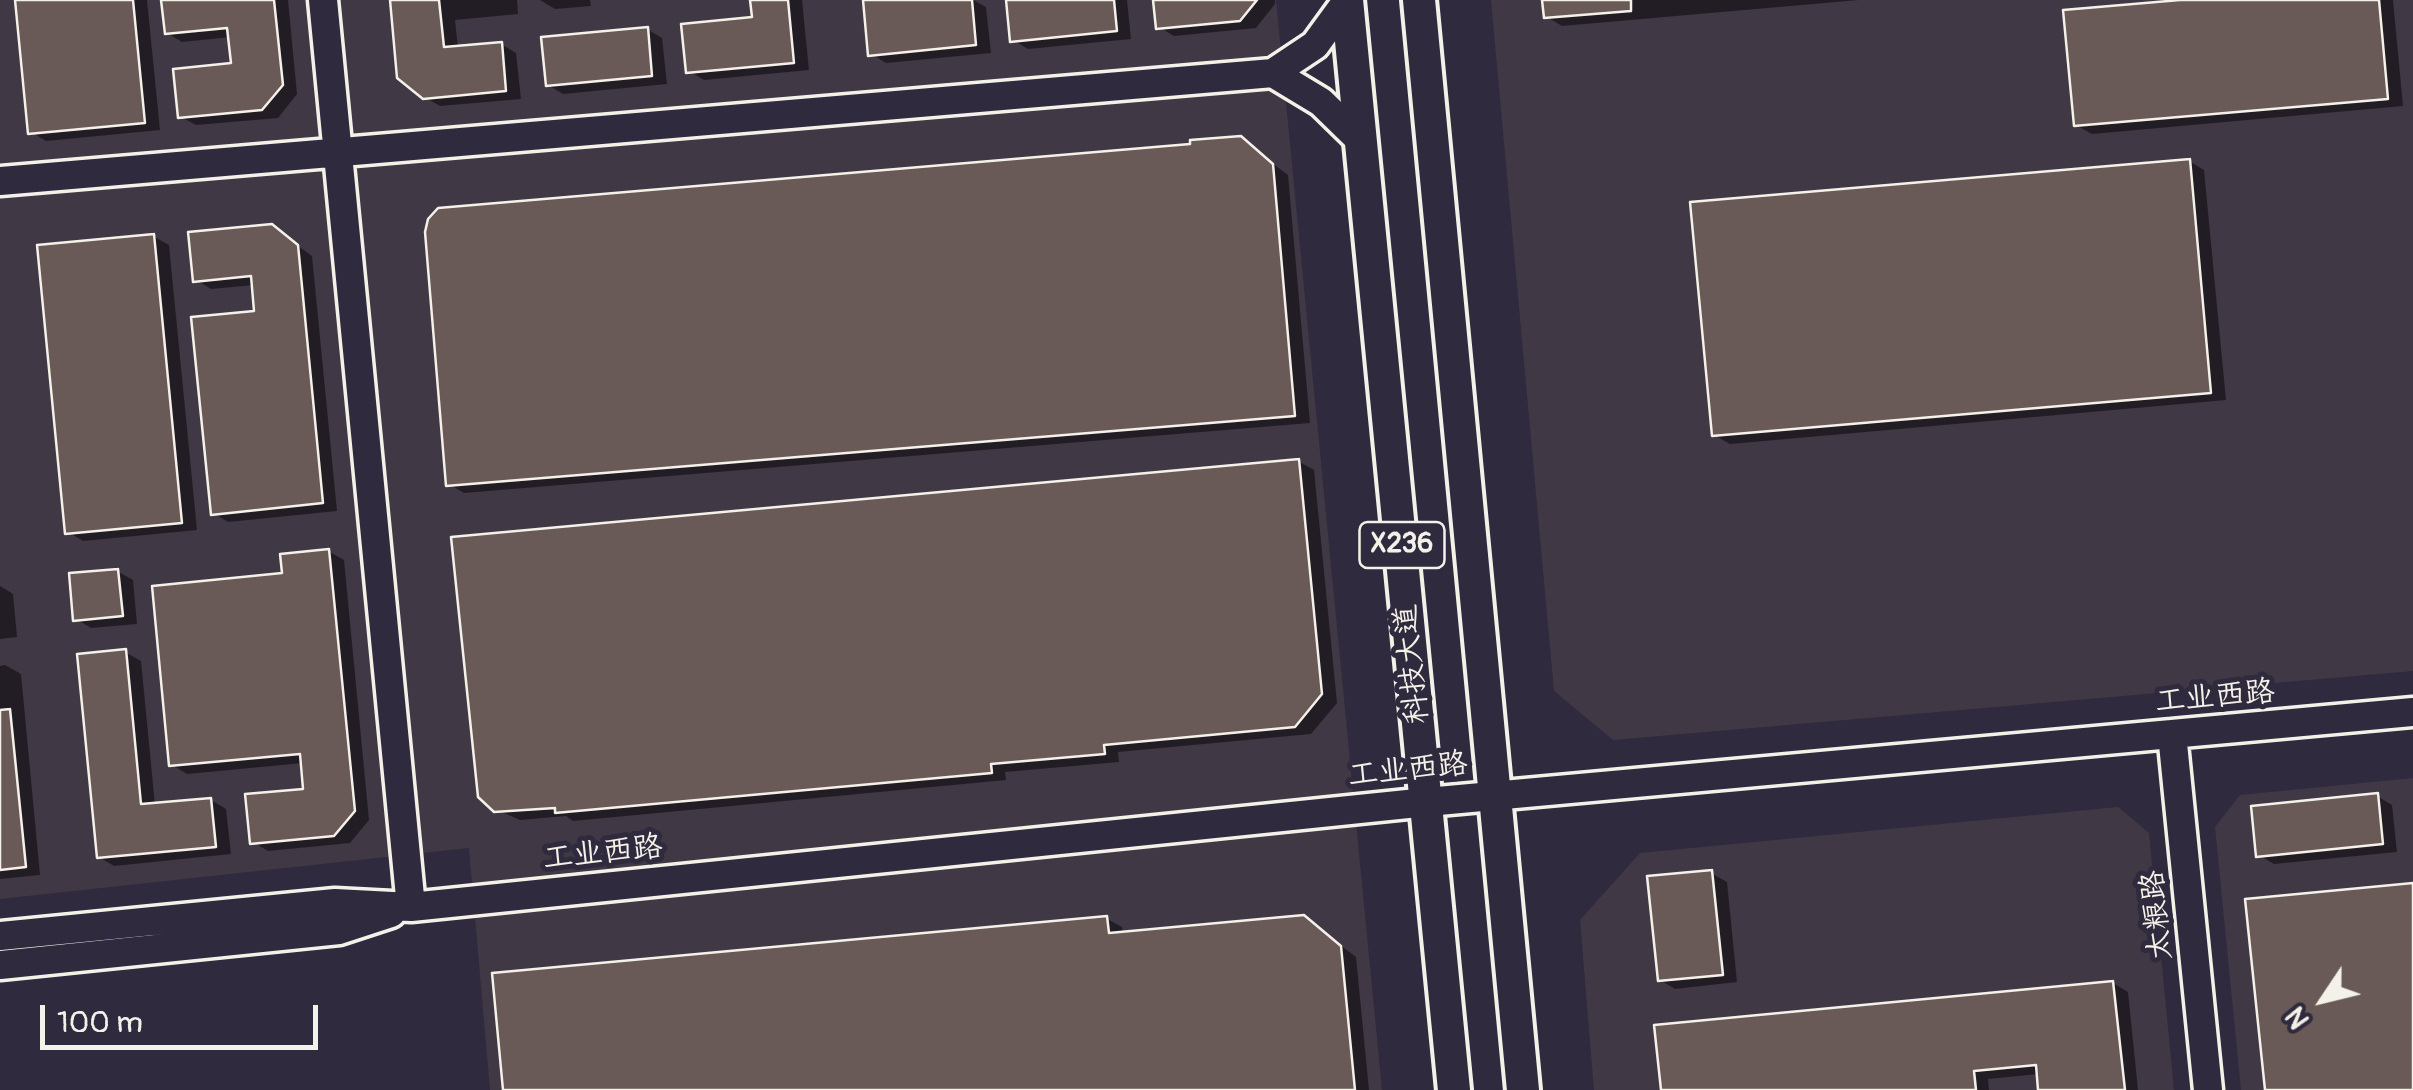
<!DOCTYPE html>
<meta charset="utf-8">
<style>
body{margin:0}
#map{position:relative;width:2413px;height:1090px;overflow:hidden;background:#2f2a3d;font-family:Pangolin,sans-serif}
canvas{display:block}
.north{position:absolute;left:2273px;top:950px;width:100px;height:100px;-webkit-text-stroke:8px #2f2a3d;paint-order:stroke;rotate:235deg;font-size:28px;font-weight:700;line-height:40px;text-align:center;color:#f4f1e8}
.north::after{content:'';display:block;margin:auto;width:35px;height:45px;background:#f4f1e8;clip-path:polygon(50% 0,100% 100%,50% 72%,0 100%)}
.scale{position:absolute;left:40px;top:1005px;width:278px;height:45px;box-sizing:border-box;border:5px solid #f4f1e8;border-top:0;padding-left:12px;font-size:30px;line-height:35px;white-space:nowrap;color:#f4f1e8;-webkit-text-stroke:8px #2f2a3d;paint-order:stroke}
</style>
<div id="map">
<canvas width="2413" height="1090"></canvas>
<div class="north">N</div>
<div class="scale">100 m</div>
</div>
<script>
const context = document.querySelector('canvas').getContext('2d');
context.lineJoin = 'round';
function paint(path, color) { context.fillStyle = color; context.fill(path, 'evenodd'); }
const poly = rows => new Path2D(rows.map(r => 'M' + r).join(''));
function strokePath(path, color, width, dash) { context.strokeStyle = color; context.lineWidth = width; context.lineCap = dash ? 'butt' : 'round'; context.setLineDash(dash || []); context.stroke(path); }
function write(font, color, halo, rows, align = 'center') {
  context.font = font + ' Pangolin,"LXGW WenKai TC",sans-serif'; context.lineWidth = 10; context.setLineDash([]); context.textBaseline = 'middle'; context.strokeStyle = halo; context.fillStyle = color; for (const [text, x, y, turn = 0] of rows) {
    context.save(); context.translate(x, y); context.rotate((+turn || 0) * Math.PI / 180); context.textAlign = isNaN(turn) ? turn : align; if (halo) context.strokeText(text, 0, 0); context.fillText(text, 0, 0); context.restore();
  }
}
const built = poly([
 [0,0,1276,0,1382,1090,490,1090,469,848,0,899],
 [1491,0,2413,0,2413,671,1613,740,1554,691],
 [2413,778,2413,1090,2241,1090,2215,827,2240,795],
 [2118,807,2149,833,2174,1090,1594,1090,1580,920,1640,853]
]);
const shadow = poly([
 [18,0,147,0,160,130,46,141,31,132],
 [164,0,288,0,297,94,278,118,196,125,181,117,234,66,231,37,182,42,167,33],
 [392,0,517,0,518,14,455,20,458,48,501,44,516,53,521,99,440,106,424,97],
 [540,0,590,0,591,6,555,9],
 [753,0,802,0,809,70,704,80,689,71,754,19],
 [865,0,973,0,986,7,991,53,886,63,871,54],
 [1009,0,1127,0,1131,39,1028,49,1013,40],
 [1156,0,1275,0,1275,4,1256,28,1174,36,1159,27],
 [1545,0,1859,0,1562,26,1547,17],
 [2209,0,2393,0,2403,106,2092,134,2076,125],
 [647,29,662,38,667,84,563,94,548,85],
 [1240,139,1288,175,1310,423,464,493,449,484,1193,147],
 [2189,161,2204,170,2226,400,1730,444,1714,435],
 [272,227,312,256,337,511,228,522,213,513,257,313,254,285,211,289,196,280],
 [153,236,169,245,197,530,83,541,68,532],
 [1298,461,1314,470,1337,703,1311,734,1118,752,1119,762,1005,772,1006,780,573,821,566,816,520,820,488,806],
 [328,551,344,560,369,820,350,843,268,851,253,842,306,791,303,763,187,774,172,765,284,576],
 [117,571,133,580,137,624,91,628,76,619],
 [0,586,13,594,17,637,0,639],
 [125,652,141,661,155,805,211,800,226,809,231,854,114,866,99,857],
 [5,665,21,674,40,875,0,879,0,666],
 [2377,796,2392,805,2397,852,2274,864,2259,855],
 [1711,873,1727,882,1737,982,1675,989,1660,980],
 [1304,918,1356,957,1369,1090,506,1090,1107,919,1122,927,1123,935],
 [2113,983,2128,992,2138,1090,2041,1090,2039,1074,1988,1079,1989,1090,1663,1090]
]);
const building = poly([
 [15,0,133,0,145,123,28,134,15,0],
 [161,0,274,0,283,85,262,110,178,118,173,69,231,63,227,28,165,34,161,0],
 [390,0,439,0,444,47,502,42,506,91,423,99,397,78,390,0],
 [750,0,788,0,794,63,686,73,681,24,752,17,750,0],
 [863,0,972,0,976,45,868,56,863,0],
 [1006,0,1114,0,1117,31,1010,42,1006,0],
 [1153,0,1257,0,1240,21,1156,29,1153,0],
 [1542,0,1631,0,1631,11,1544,18,1542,0],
 [2180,0,2379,0,2388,99,2074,126,2063,10,2180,0],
 [648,27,652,76,546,86,541,37,648,27],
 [1241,136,1273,164,1295,416,446,486,425,232,428,219,438,208,1190,144,1190,140,1241,136],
 [2190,159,2211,393,1712,436,1690,202,2190,159],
 [272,224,298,245,323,503,211,515,191,317,254,311,251,276,193,282,188,232,272,224],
 [154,234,182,523,65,534,37,245,154,234],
 [1299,459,1322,694,1295,727,1104,745,1105,754,991,764,992,773,555,813,555,808,494,812,478,797,451,537,1299,459],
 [329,549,355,811,334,836,250,844,245,794,303,789,300,754,169,766,152,586,282,573,280,554,329,549],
 [118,569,123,616,73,621,69,573,118,569],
 [126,649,141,804,211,798,216,847,97,858,77,654,126,649],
 [10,709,26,867,0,870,0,710,10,709],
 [2378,793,2383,844,2256,857,2251,806,2378,793],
 [1712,870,1723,975,1658,981,1647,876,1712,870],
 [2413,883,2413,1090,2265,1090,2245,899,2413,883],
 [1304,915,1341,946,1355,1090,503,1090,492,973,1107,916,1109,933,1304,915],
 [2113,981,2125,1090,2038,1090,2036,1065,1974,1071,1976,1090,1661,1090,1654,1025,2113,981]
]);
const minor = poly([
 [323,0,411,907],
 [1273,73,1321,102,1361,141],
 [0,181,1273,73,1315,45,1347,1],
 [2172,734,2208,1090],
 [0,936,335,903,411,907,1427,802,2413,712],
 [0,965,339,930,391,913]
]);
const major = poly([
 [1347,0,1454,1090],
 [1419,0,1523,1090]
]);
const shields = [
 [1402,545,85]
];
const shieldNames = [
 ["X236",1402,545]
];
const streetNames = [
 ["科技大道",1413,664,-96],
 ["工业西路",2215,698,-5],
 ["工业西路",1408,771,-6],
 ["工业西路",603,854,-6],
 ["太粮路",2158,915,-96]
];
paint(built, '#403845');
paint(shadow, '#0007');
paint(building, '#695957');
strokePath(building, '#f4f1e8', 2.5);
strokePath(minor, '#f4f1e8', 35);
strokePath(major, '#f4f1e8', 40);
strokePath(minor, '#2f2a3d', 28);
strokePath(major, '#2f2a3d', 32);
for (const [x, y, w] of shields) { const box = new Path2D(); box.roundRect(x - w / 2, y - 23, w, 46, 8); context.fillStyle = '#2f2a3d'; context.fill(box); strokePath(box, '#f4f1e8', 2.5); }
write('bold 28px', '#f4f1e8', null, shieldNames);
write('30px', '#f4f1e8', '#2f2a3d', streetNames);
</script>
